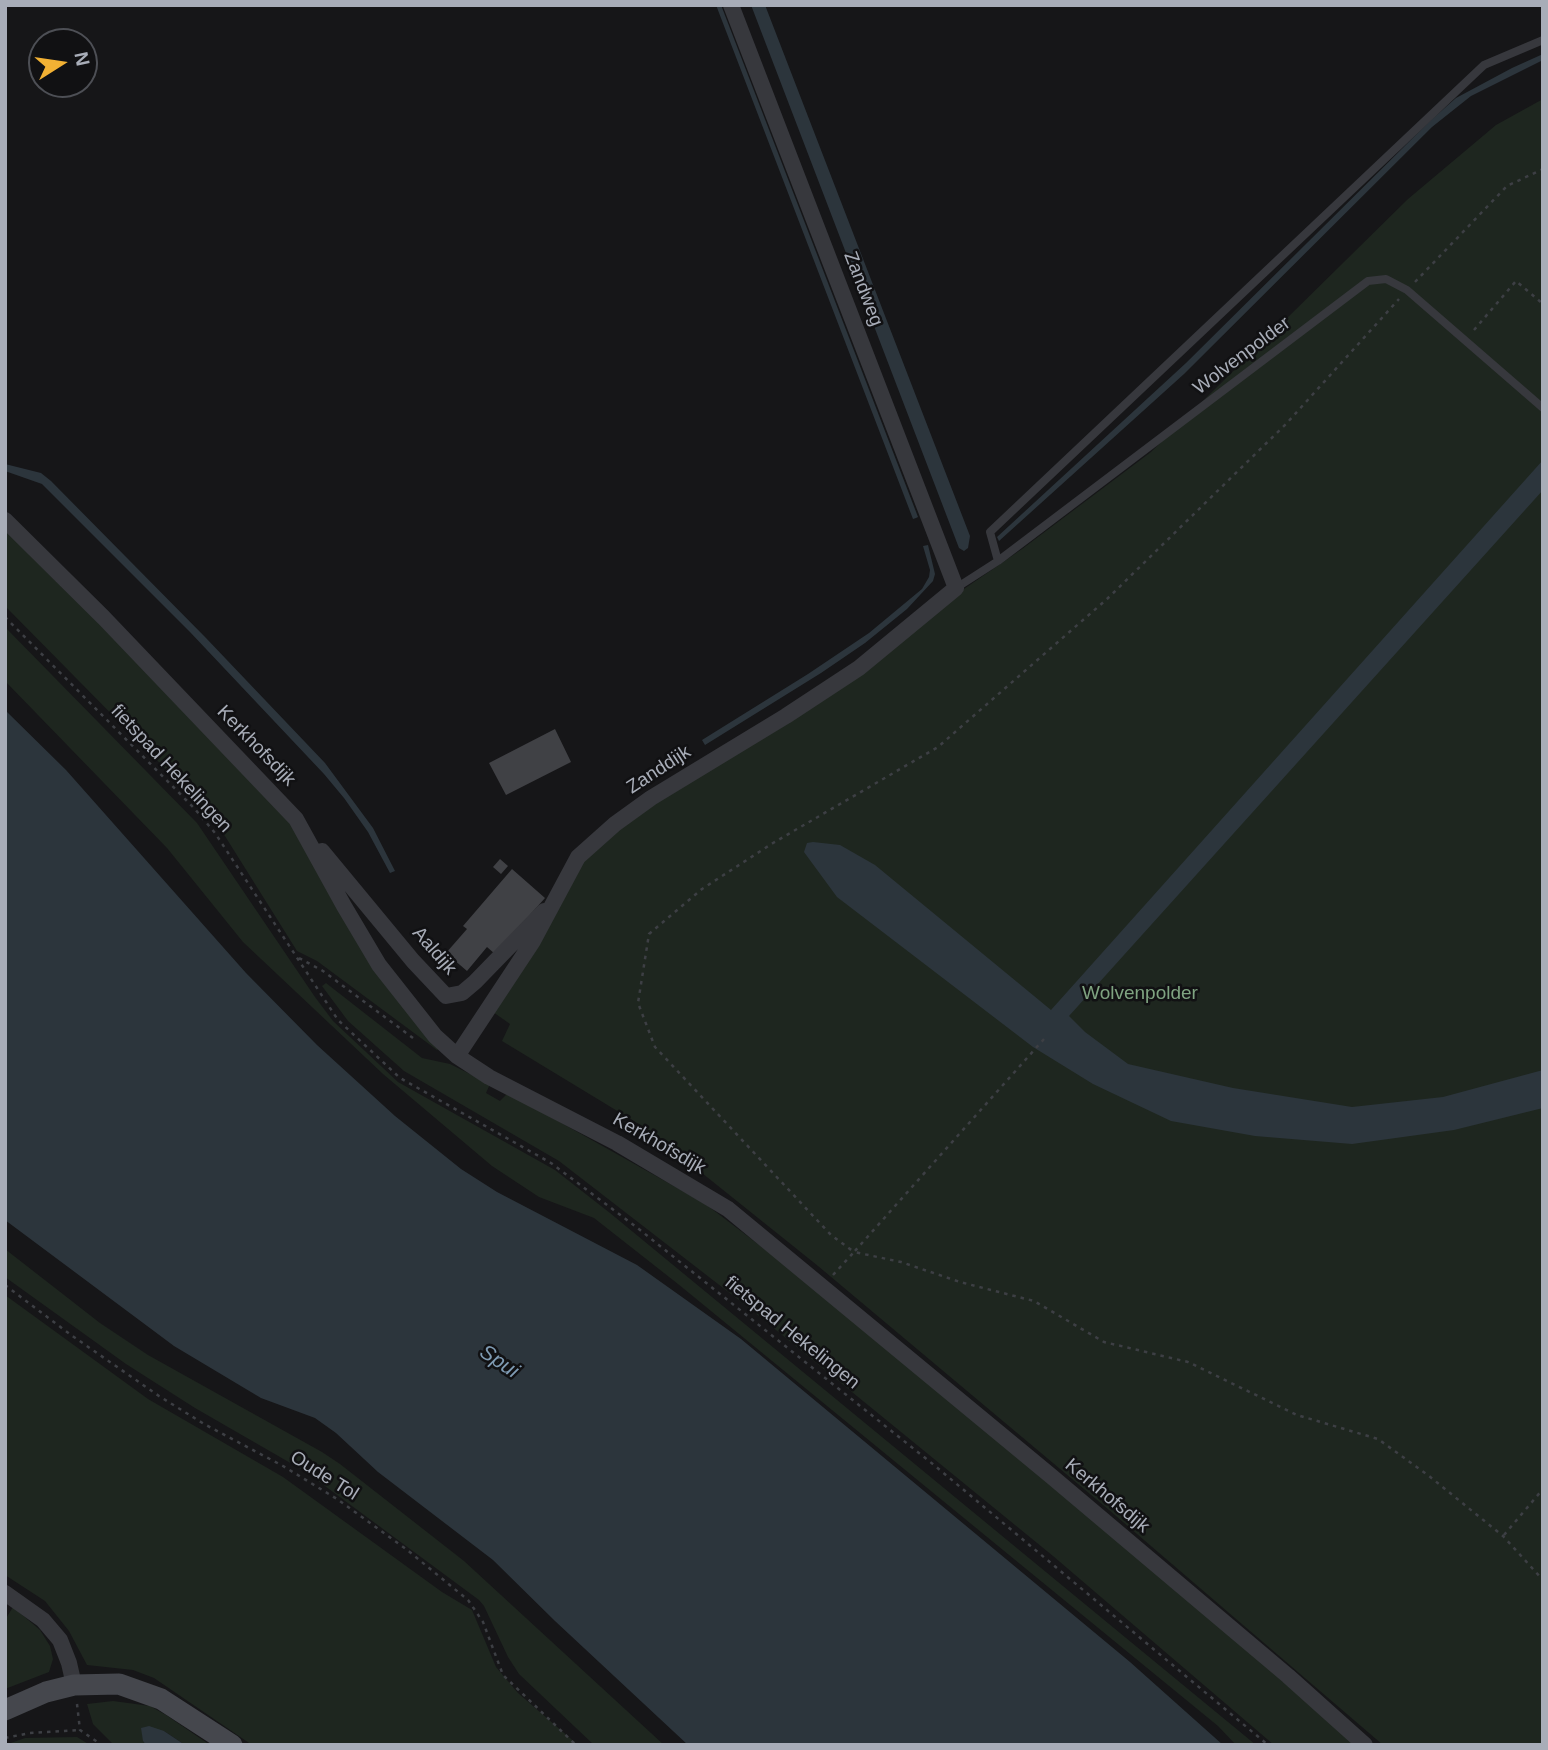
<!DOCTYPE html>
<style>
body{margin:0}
#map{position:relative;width:1548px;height:1750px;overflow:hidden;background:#161618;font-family:Arial,sans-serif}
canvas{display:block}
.frame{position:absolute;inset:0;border:7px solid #a8adb8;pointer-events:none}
.north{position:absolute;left:28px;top:28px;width:70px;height:70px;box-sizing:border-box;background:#111113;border:2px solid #4d4f55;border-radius:50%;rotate:78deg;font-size:19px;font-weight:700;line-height:28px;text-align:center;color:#a8adb8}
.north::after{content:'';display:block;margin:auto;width:24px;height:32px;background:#f2b134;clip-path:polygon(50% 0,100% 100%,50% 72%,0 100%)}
</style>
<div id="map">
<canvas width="1548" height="1750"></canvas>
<div class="frame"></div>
<div class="north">N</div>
</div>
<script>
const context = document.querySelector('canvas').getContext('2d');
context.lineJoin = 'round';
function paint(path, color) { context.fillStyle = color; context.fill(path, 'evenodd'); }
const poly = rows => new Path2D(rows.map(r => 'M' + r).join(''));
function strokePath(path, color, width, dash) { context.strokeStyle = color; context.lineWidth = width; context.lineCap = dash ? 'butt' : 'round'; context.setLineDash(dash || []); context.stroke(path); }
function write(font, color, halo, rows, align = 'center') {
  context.font = font + ' Arial,sans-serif'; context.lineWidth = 5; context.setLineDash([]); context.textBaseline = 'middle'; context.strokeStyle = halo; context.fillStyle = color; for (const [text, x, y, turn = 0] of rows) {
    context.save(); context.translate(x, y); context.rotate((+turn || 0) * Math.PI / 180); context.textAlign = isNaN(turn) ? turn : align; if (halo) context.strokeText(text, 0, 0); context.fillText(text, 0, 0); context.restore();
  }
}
const green = poly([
 [1543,99,1543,1745,1383,1745,1109,1510,818,1266,647,1129,502,1041,510,1024,493,1012,580,865,633,817,1022,549,1151,452,1408,199,1496,125],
 [5,527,284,812,440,1047,437,1050,317,961,297,951,213,817,5,606],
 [5,627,197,823,315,997,333,1021,398,1082,555,1170,610,1213,1256,1745,1236,1745,1218,1726,678,1284,594,1218,539,1197,492,1166,383,1074,243,942,167,848,5,681],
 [326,983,422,1058,450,1064,490,1084,486,1093,500,1101,508,1093,704,1203,804,1279,1067,1494,1357,1745,1274,1745,1053,1556,749,1308,559,1161,404,1071,348,1021,322,986],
 [5,1249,100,1323,148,1355,322,1452,340,1464,464,1561,664,1745,594,1745,519,1674,508,1657,484,1606,479,1600,306,1472,195,1408,126,1364,5,1277],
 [5,1295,148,1399,283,1477,442,1592,472,1610,496,1667,518,1693,578,1745,252,1745,154,1678,133,1670,87,1665,69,1631,45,1601,5,1575],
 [13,1607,40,1630,50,1646,53,1659,49,1672,5,1689,5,1620],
 [113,1701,150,1706,166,1715,210,1745,185,1745,164,1731,143,1741,146,1745,114,1745,93,1724,87,1704],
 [77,1737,90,1745,5,1745,25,1738]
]);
const water = poly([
 [716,5,721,5,918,517,916,518,913,519],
 [751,5,765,5,970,536,968,548,964,551,959,548],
 [1543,54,1543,60,1471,96,1432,127,1184,374,999,541,997,537,1186,363,1430,121,1456,98,1512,68],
 [1543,460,1543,490,1069,1016,1085,1032,1128,1064,1233,1088,1352,1107,1443,1097,1543,1070,1543,1108,1454,1130,1352,1144,1255,1136,1171,1121,1093,1084,1033,1047,837,897,804,852,807,843,813,842,840,845,875,865,1051,1010],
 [5,464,41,473,51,481,206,638,325,763,373,828,395,871,390,873,368,832,344,798,324,774,190,632,42,484,5,471],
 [928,545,935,574,933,581,907,609,865,643,821,673,705,745,702,740,808,674,869,633,922,589,929,577,930,570,923,546],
 [5,710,66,770,246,973,317,1045,395,1116,461,1169,497,1192,637,1265,741,1339,1130,1662,1223,1745,688,1745,555,1621,493,1560,378,1472,336,1433,315,1418,261,1398,174,1346,5,1220],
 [149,1726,164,1731,185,1745,146,1745,143,1741,141,1728]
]);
const building = poly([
 [555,729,571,762,506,795,489,763],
 [500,859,508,866,501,874,493,867],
 [512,869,545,898,495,954,487,947,467,971,446,953,467,929,463,926]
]);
const path = poly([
 [1415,282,1507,186,1543,169],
 [1474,330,1516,281,1543,304],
 [5,617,194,808,215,833,338,1020,400,1078,551,1163,635,1226,934,1465,1268,1745],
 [299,958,323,971,417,1041],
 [1044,1039,854,1252,831,1235,655,1047,638,1003,649,934,702,889,773,843,938,747,1107,599,1286,424,1399,299],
 [833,1275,854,1252,901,1262,960,1282,1034,1301,1104,1342,1188,1362,1297,1415,1378,1439,1429,1476,1503,1536,1543,1580],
 [5,1285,71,1335,159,1396,204,1424,283,1466,337,1499,406,1549,468,1600,483,1622,503,1675,576,1745],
 [1504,1535,1543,1489],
 [77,1704,80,1730,102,1745],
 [5,1738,30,1733,80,1730]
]);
const lane = poly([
 [998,561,990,532,1484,65,1543,40],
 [956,588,998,561,1368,281,1386,279,1407,290,1543,408]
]);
const street = poly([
 [5,520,104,618,296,819,344,906,379,965,435,1036,457,1056,489,1077,617,1143,728,1209,1051,1476,1288,1676,1365,1745],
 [322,851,413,961,446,996,462,993,475,982,544,911],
 [457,1056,533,941,578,857,615,824,651,798,786,716,859,668,956,588,731,5],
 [5,1593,43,1620,60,1640,69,1663,74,1685]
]);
const secondary = poly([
 [5,1710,46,1692,74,1685,119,1684,161,1699,232,1745]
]);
const streetNames = [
 ["Zandweg",863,289,69],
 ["Wolvenpolder",1242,356,-37],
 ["Kerkhofsdijk",256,746,46],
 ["fietspad Hekelingen",171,769,47],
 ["Zanddijk",659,770,-33],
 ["Aaldijk",434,951,49],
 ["Kerkhofsdijk",659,1144,30],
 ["fietspad Hekelingen",792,1333,39],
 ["Oude Tol",324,1476,32],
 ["Kerkhofsdijk",1107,1496,40]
];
const parkNames = [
 ["Wolvenpolder",1140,994]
];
const waterNames = [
 ["Spui",499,1362,34]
];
paint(green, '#1e261f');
paint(water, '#2c353c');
paint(building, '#404145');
strokePath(path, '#3d3f44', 2.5, [3.5, 5]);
strokePath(lane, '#37383d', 8);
strokePath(street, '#37383d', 16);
strokePath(secondary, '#45474d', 21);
write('19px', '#a8adb8', '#111113', streetNames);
write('19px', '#7fa381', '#111113', parkNames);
write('italic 21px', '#7f9bb3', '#111113', waterNames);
</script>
